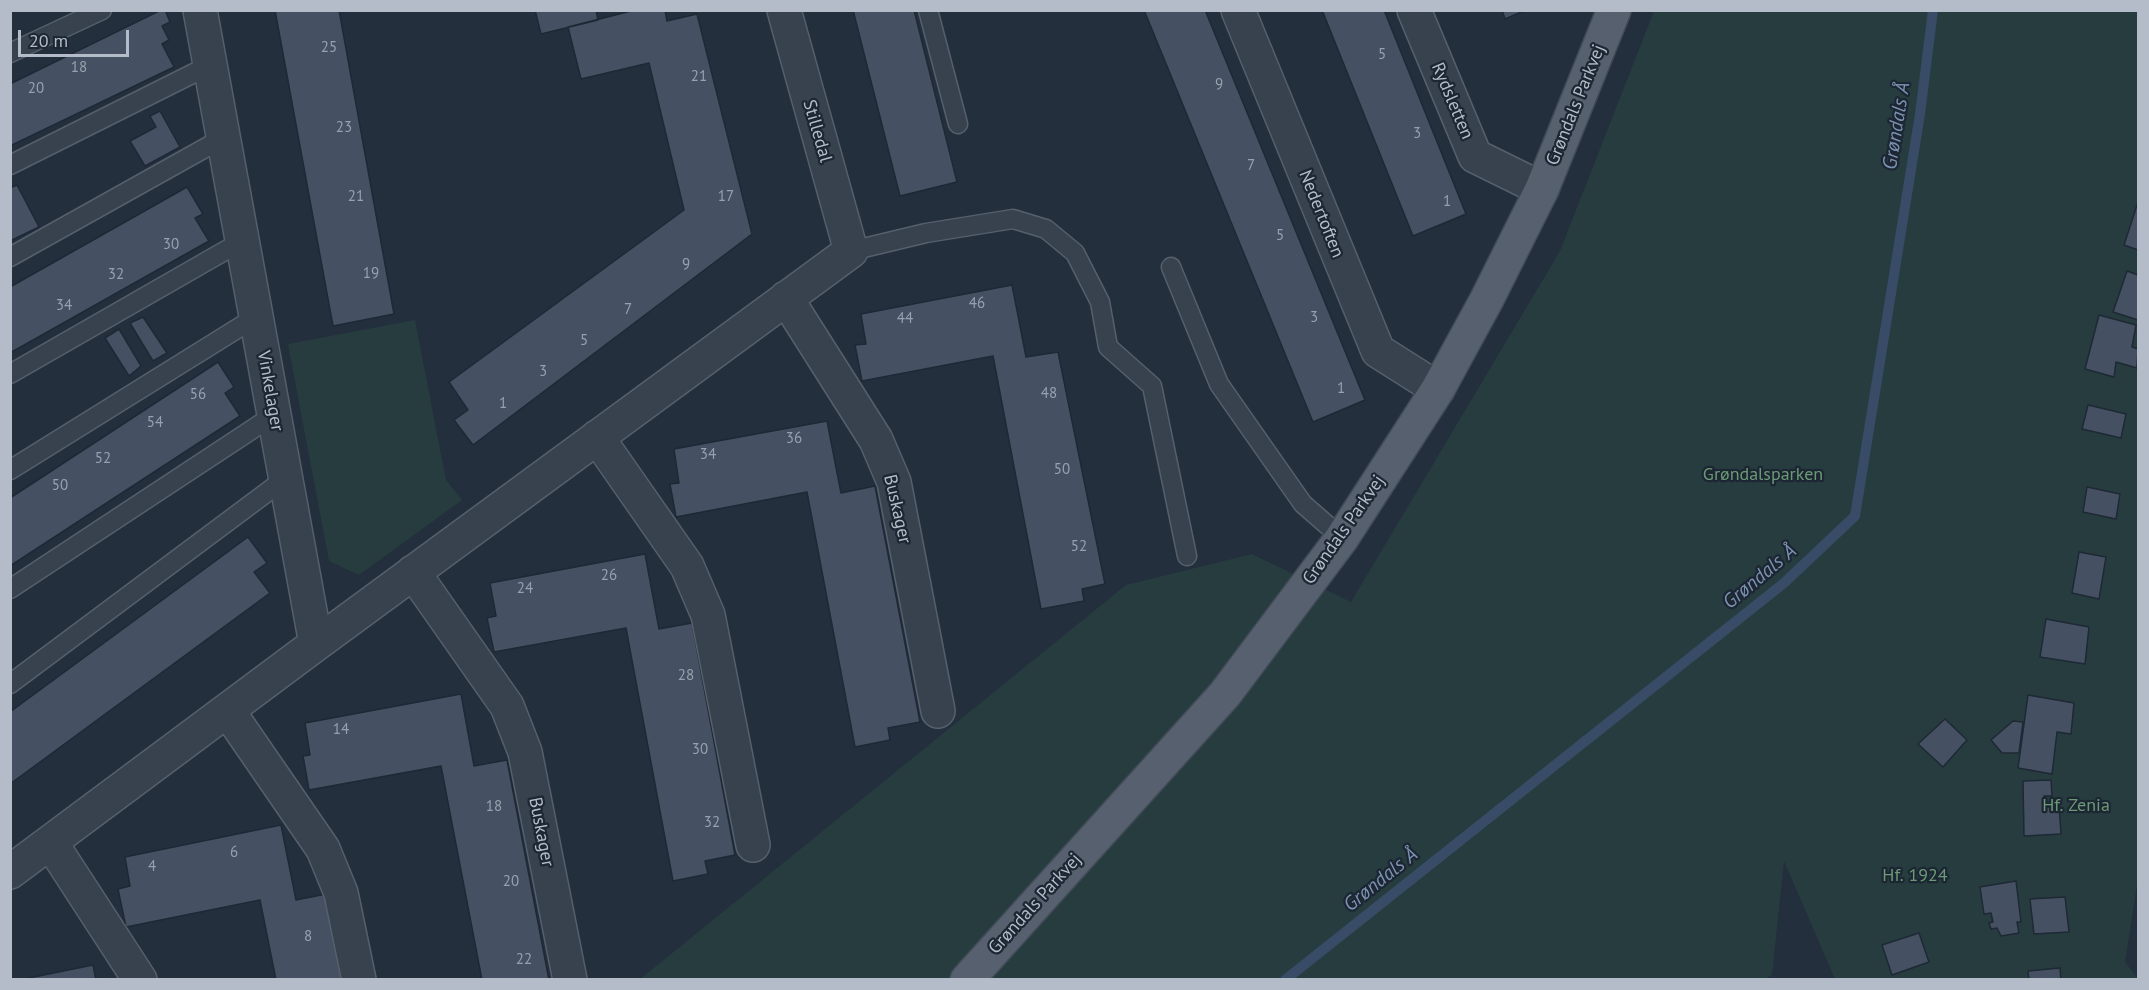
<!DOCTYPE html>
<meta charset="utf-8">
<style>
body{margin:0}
#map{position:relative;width:2149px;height:990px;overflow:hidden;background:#242f3e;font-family:"PT Sans",sans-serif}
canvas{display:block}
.frame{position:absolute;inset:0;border:12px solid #b4bcc9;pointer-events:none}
.scale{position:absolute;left:18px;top:30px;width:111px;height:27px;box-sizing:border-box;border:3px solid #b4bcc9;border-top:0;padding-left:8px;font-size:18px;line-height:21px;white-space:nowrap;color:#b4bcc9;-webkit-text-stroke:4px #1d2633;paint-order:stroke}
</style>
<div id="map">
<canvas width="2149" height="990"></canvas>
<div class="frame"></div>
<div class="scale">20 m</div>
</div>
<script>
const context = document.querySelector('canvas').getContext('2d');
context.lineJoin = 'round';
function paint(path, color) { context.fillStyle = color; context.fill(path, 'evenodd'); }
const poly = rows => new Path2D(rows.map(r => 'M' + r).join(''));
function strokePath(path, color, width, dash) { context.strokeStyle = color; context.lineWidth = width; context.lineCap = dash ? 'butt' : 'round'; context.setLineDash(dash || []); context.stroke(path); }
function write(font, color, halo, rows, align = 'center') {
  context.font = font + ' "PT Sans",sans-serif'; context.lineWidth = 4.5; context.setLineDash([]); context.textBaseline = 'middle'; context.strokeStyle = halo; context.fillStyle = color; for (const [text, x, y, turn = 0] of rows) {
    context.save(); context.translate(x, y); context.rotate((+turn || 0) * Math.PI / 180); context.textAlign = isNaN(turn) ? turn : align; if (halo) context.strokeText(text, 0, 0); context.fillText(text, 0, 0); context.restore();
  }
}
const green = poly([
 [1654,11,2138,11,2138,879,2125,962,2138,979,1835,979,1784,861,1772,975,1765,979,639,980,1126,585,1252,554,1351,602,1560,251],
 [415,320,446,480,462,500,359,575,329,561,288,344]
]);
const stream = poly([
 [1285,980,1784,583,1855,516,1920,114,1933,10]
]);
const building = poly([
 [161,10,165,10,170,22,162,26,169,40,162,44,174,67,10,146,10,84,161,10],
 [275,10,339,10,394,314,333,326,275,10],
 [535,10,596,10,598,20,541,34,535,10],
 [635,10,665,10,667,21,697,14,752,234,473,445,454,420,468,410,449,382,684,210,649,63,581,79,568,27,635,10],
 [853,10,914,10,957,182,900,196,853,10],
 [1144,10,1205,10,1365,400,1313,422,1144,10],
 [1322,10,1384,10,1466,214,1413,236,1322,10],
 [1502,10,1526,10,1505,19,1502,10],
 [160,111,180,147,145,166,130,141,156,127,150,116,160,111],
 [17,185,39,227,10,241,10,188,17,185],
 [187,187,203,214,195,218,209,241,10,353,10,287,187,187],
 [2137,205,2138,205,2138,250,2124,245,2137,205],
 [2127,271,2138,275,2138,320,2113,312,2127,271],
 [1012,285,1026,357,1058,352,1105,584,1082,589,1084,601,1041,609,993,356,862,381,855,345,866,344,861,314,1012,285],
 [2099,315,2136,325,2132,347,2138,349,2137,368,2116,362,2114,377,2085,369,2099,315],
 [143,317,167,353,153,361,130,323,143,317],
 [119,329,141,366,129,376,105,338,119,329],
 [218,362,234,387,225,393,240,416,10,566,10,498,218,362],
 [2088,405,2126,414,2121,438,2082,429,2088,405],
 [827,421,841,493,875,486,920,722,888,728,890,740,855,747,807,492,676,517,670,484,679,483,674,449,827,421],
 [2087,487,2120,494,2116,519,2083,512,2087,487],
 [248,537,267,563,254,572,270,593,10,784,10,712,248,537],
 [2079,552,2106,557,2099,599,2072,593,2079,552],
 [645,554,659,629,692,623,735,855,705,861,708,874,673,881,626,628,494,652,487,618,496,616,490,583,645,554],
 [2046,619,2089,627,2085,664,2040,657,2046,619],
 [461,694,474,766,507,760,549,980,482,980,441,766,309,790,303,756,310,755,305,723,461,694],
 [2028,695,2074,703,2071,734,2057,732,2052,774,2018,768,2028,695],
 [1945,719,1967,740,1943,767,1918,744,1945,719],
 [2013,721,2023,722,2019,753,2002,753,1991,740,2013,721],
 [2051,780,2052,796,2044,796,2044,807,2059,806,2061,834,2024,836,2023,781,2051,780],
 [281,825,296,900,326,894,343,980,276,980,260,900,126,927,118,889,130,886,125,857,281,825],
 [2016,881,2021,922,2017,922,2019,933,2001,936,1997,928,1991,929,1989,923,1993,922,1991,913,1984,914,1980,887,2016,881],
 [2065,897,2069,932,2034,934,2030,899,2065,897],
 [1919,933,1929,962,1892,975,1882,945,1919,933],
 [93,965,96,980,19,980,93,965],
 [2060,968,2061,980,2029,980,2028,971,2060,968]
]);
const service = poly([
 [928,10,958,124],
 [10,53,102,10],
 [10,165,210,65],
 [851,251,926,233,1013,219,1046,229,1075,253,1100,302,1108,347,1152,386,1187,556],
 [10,257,223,138],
 [1171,267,1219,384,1303,504,1342,538],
 [10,374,242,241],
 [10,470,256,317],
 [10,589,274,415],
 [10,684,286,478]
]);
const minor = poly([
 [200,10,316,644],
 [1238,10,1378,351,1438,389],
 [1414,10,1475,156,1542,189],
 [786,298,876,440,894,482,938,711],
 [597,437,687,566,708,615,753,845],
 [413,572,507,706,525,752,570,980],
 [228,711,323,849,341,893,359,980],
 [51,843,140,980],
 [10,872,316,644,851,251,784,10]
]);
const primary = poly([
 [967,980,1225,694,1342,538,1438,389,1487,299,1542,189,1614,10]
]);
const numberNames = [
 ["25",329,48],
 ["5",1382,55],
 ["18",79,68],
 ["21",699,77],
 ["9",1219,85],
 ["20",36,89],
 ["23",344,128],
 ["3",1417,134],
 ["7",1251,166],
 ["21",356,197],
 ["17",726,197],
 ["1",1447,202],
 ["5",1280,236],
 ["30",171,245],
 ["9",686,265],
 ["19",371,274],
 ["32",116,275],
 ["46",977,304],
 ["34",64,306],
 ["7",628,310],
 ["3",1314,318],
 ["44",905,319],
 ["5",584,341],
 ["3",543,372],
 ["1",1341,389],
 ["48",1049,394],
 ["56",198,395],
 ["1",503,404],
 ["54",155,423],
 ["36",794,439],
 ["34",708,455],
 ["52",103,459],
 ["50",1062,470],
 ["50",60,486],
 ["52",1079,547],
 ["26",609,576],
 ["24",525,589],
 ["28",686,676],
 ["14",341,730],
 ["30",700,750],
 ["18",494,807],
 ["32",712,823],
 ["6",234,853],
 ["4",152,867],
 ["20",511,882],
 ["8",308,937],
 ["22",524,960]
];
const streetNames = [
 ["Rydsletten",1452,101,67],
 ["Grøndals Parkvej",1576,105,-68],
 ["Stilledal",817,131,74],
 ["Nedertoften",1321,214,68],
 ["Vinkelager",270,391,80],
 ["Buskager",897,509,77],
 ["Grøndals Parkvej",1344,530,-55],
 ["Buskager",541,832,79],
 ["Grøndals Parkvej",1035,904,-48]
];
const parkNames = [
 ["Grøndalsparken",1763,475],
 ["Hf. Zenia",2076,806],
 ["Hf. 1924",1915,876]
];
const waterNames = [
 ["Grøndals Å",1897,126,-81],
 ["Grøndals Å",1760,577,-40],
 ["Grøndals Å",1381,880,-39]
];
paint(green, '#263c3f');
strokePath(stream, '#394c67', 10);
paint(building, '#455162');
strokePath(building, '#1f2835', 1.5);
strokePath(service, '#565f6c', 21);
strokePath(minor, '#565f6c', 36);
strokePath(primary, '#414a57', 36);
strokePath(service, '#38414e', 18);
strokePath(minor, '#38414e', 33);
strokePath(primary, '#56606e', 33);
write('15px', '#98a1af', null, numberNames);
write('18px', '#b4bcc9', '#1d2633', streetNames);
write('18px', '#6b9a76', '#1d2633', parkNames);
write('italic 20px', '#7c92b1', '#1d2633', waterNames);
</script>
